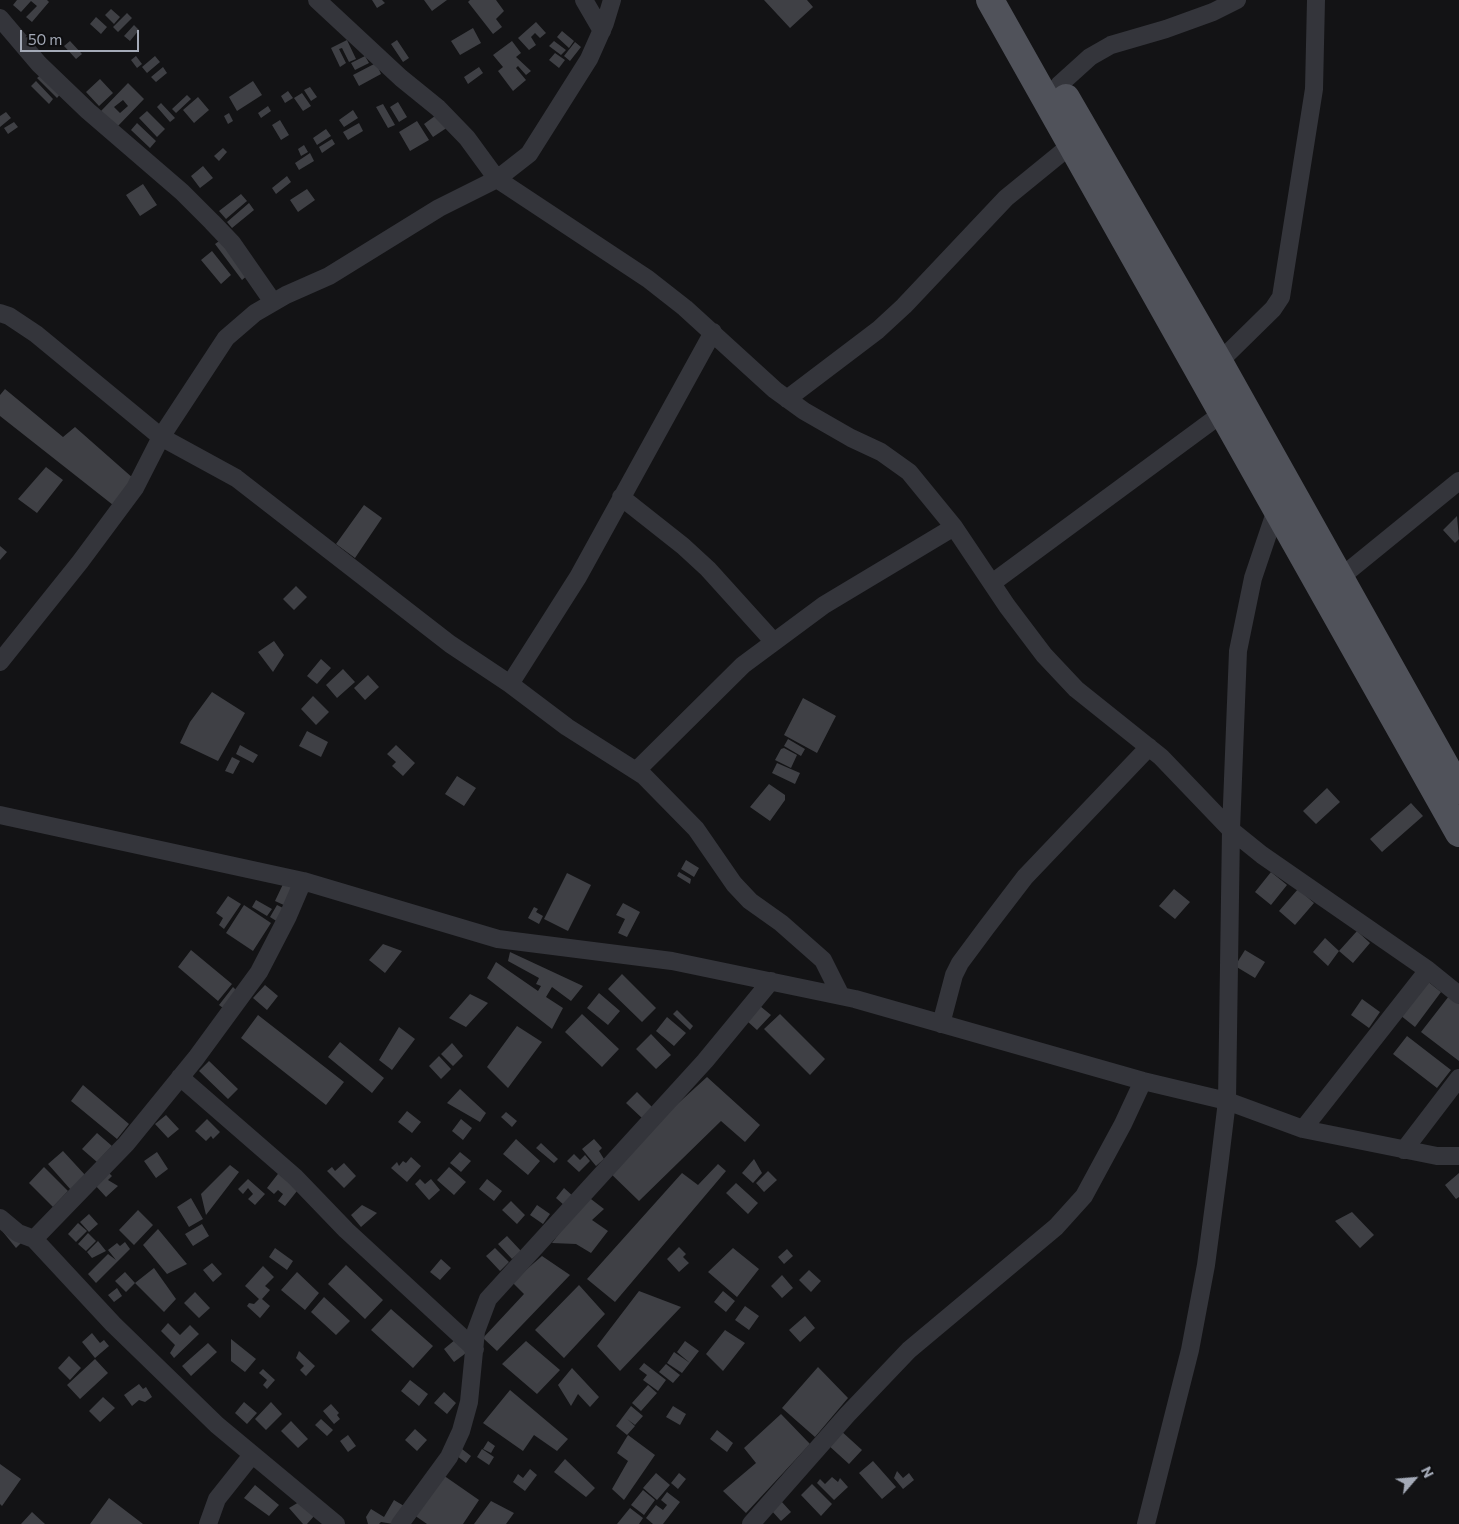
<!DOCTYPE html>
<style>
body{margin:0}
#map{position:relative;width:1459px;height:1524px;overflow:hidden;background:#131315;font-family:Commissioner,sans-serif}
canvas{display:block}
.north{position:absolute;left:1389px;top:1454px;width:50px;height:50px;-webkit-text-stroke:4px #0e0e10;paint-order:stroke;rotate:63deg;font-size:14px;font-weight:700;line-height:20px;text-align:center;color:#a4aab7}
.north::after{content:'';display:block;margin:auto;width:18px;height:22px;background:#a4aab7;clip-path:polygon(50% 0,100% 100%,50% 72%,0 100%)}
.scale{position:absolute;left:20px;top:30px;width:119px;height:22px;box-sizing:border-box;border:2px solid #a4aab7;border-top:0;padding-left:6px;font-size:15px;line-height:18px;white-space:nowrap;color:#a4aab7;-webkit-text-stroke:4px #0e0e10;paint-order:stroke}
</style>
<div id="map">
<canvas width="1459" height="1524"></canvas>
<div class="north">N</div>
<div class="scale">50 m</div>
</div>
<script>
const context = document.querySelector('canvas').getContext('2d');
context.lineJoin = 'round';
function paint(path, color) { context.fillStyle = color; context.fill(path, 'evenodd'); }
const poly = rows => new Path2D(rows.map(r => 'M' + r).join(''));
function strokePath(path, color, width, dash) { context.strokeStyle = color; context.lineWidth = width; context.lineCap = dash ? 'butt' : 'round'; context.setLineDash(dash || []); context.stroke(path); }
const building = poly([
 [17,0,47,0,49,2,32,22,26,17,37,6,31,1,21,12,13,5],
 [372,0,382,0,385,3,377,8],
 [424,0,447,0,432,11],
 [470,0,496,0,504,11,496,19,502,27,493,34,468,2],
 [764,0,807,0,813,7,790,28],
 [111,9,120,17,114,24,105,15],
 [127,13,132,18,118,32,113,27],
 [96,17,107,27,101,34,90,24],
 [536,22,546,33,540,38,535,33,531,37,536,45,529,50,518,38],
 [134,25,139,30,130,41,124,36],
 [473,28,481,43,460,55,451,41],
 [562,31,574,41,569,48,557,37],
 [347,40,356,59,349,62,342,48,339,49,346,63,340,67,331,48],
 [397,40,409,58,403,62,391,44],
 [70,41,82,54,76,59,64,46],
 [512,41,521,53,516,57,531,71,526,75,518,66,516,68,526,80,513,91,498,71,503,67,493,55],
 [554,41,566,50,561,55,549,46],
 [575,42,581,47,570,61,564,56],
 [555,53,565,60,559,68,549,60],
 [136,56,142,64,137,68,131,60],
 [155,56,160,62,147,73,142,67],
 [365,56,369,63,355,70,351,63],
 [376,63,381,74,359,86,353,75],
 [163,67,167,73,156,82,151,77],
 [479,67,483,73,468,84,464,77],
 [43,73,62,92,57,98,37,78],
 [100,79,113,93,99,106,86,92],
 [36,81,53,99,49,104,31,86],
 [253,81,262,95,237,111,229,97],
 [128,83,144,99,117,127,101,111],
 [123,100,128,106,120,113,114,107],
 [310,87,317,97,311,101,304,90],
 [288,91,293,98,285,103,281,96],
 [302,93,311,106,303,111,294,98],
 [187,95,191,99,176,113,172,109],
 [198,97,209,110,194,123,183,110],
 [398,102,407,117,399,122,390,107],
 [161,103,175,118,170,122,157,107],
 [383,104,395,125,388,128,376,107],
 [268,106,271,111,261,118,258,113],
 [353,110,358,118,344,127,339,120],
 [147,111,165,129,157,137,139,118],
 [6,112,11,118,0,127,0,116],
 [229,113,233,121,228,124,224,116],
 [439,113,448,127,433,137,424,124],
 [280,120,289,135,281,140,272,125],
 [417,121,429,140,410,151,399,132],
 [14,122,18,127,8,134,4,128],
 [137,123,156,141,150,148,131,130],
 [359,123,363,131,348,140,343,132],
 [326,129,331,136,317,145,313,138],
 [332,139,335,144,322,153,319,147],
 [304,145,308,152,301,156,298,149],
 [223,148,227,152,219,161,214,156],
 [310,153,314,161,299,170,295,163],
 [203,166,213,178,200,188,191,176],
 [287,176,291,182,276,194,272,188],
 [143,184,157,205,140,216,126,195],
 [307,189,315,200,298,212,290,200],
 [241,194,247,201,226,219,219,211],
 [249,203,254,210,232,228,227,222],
 [222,239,249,274,242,280,215,244],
 [212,251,231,275,221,284,201,260],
 [5,389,63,437,75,427,134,479,113,505,0,416,0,395],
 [46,467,63,480,37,513,18,499],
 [364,505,382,518,355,558,336,544],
 [1457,516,1459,539,1455,543,1443,530],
 [0,546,7,552,0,560],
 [296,586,307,597,294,610,283,599],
 [274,641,284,655,273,672,258,652],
 [321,659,331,668,317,684,307,676],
 [343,669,355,682,337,698,326,685],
 [368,675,379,687,365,700,354,688],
 [212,692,245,713,218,761,180,743,190,722],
 [313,696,329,712,316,725,301,709],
 [803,698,836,716,817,753,784,735],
 [307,731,328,742,321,757,299,746],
 [788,739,805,749,801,756,784,746],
 [240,745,258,755,253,763,236,754],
 [396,745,415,763,403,776,392,766,396,762,387,754],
 [784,748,797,755,791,768,775,760,781,749],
 [232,757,240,761,233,774,225,771],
 [777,763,800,773,795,784,772,773],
 [457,776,476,788,464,806,445,794],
 [769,784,785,795,785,800,770,821,750,807],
 [1327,788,1340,802,1316,824,1303,811],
 [1411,803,1423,816,1382,852,1370,839],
 [686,860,699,868,694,877,681,869],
 [679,872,691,879,690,884,677,876],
 [1271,872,1287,885,1271,905,1255,892],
 [567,873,591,885,568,931,544,919],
 [284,882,295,887,286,906,275,901],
 [1174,889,1190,902,1175,919,1159,906],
 [1298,889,1314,903,1295,925,1279,911],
 [228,896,241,904,224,929,219,925,223,918,216,913],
 [256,900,272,909,267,916,252,907],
 [623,903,640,912,627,937,618,933,625,919,616,915],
 [244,905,271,923,253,951,226,933],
 [277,905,285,909,278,922,270,917],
 [534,907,538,909,536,912,543,916,539,924,528,918],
 [1357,931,1370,943,1353,963,1339,951,1328,966,1313,952,1325,938,1339,951],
 [383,944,402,951,385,973,369,960],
 [191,950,232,984,218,1001,178,967],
 [1245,950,1265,962,1255,978,1235,966],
 [510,952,583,986,571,1001,552,987,546,997,563,1008,552,1029,487,978,496,962,538,991,541,986,536,984,539,978,508,961],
 [622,974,656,1008,642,1022,608,989],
 [1426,980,1441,992,1415,1027,1400,1015],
 [265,985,278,996,267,1010,253,998],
 [233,987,237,991,223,1008,219,1005],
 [599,993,620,1011,608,1025,587,1008],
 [470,994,488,1003,466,1027,449,1018],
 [1449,996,1459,1004,1459,1061,1421,1032],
 [1362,999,1380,1012,1369,1028,1351,1015],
 [760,1006,771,1015,757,1030,747,1021],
 [677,1010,693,1026,690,1030,673,1014],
 [582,1014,619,1049,602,1067,565,1032],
 [780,1014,825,1059,810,1075,764,1029],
 [258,1015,344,1082,326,1105,241,1038],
 [667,1017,686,1033,674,1046,656,1031],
 [517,1026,542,1042,508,1088,487,1067],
 [399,1027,415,1039,392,1070,379,1060],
 [651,1034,671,1055,656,1069,636,1049],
 [1407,1036,1451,1070,1437,1088,1393,1054],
 [340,1042,384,1078,372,1093,328,1057],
 [452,1043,463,1056,453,1066,441,1054],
 [439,1056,451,1069,441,1079,429,1066],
 [209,1061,238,1089,228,1099,199,1071],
 [707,1077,760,1125,745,1142,721,1121,639,1201,606,1169],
 [83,1085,129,1124,117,1139,71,1101],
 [460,1089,486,1113,480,1122,447,1103],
 [637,1092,653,1108,643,1119,626,1103],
 [407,1111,421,1122,412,1133,398,1122],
 [506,1112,517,1121,512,1127,501,1117],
 [166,1115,179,1129,168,1138,155,1124],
 [207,1119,220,1132,213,1139,211,1136,206,1141,195,1131],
 [461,1119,472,1128,463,1140,452,1131],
 [97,1133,112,1146,97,1162,82,1149],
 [516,1139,540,1161,528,1175,503,1154],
 [594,1139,602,1148,599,1151,604,1159,596,1166,582,1149],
 [541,1143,558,1159,554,1163,536,1148],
 [63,1151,86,1176,71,1190,48,1164],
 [157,1152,168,1169,156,1178,144,1161],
 [460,1152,471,1161,461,1172,450,1163],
 [574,1154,580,1160,585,1155,590,1161,579,1172,567,1161],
 [411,1157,421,1166,407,1182,391,1168,397,1162,399,1166,403,1161,406,1163],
 [754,1159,762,1173,753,1183,742,1173],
 [344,1163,356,1176,344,1188,327,1171,332,1167,335,1171],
 [718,1164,726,1171,615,1302,587,1279,682,1173,698,1185],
 [230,1165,239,1172,206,1215,201,1194],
 [44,1167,68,1191,53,1207,29,1183],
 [449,1167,466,1182,454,1195,437,1180],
 [281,1170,301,1186,285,1206,278,1201,283,1194,278,1190,274,1194,267,1188],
 [768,1171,777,1180,764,1192,756,1183],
 [109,1173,112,1176,108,1180,118,1186,106,1197,95,1185],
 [1459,1173,1459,1197,1456,1199,1445,1185],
 [248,1179,265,1194,255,1205,248,1199,253,1194,248,1188,243,1194,238,1189],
 [420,1179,425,1184,431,1179,440,1190,429,1200,415,1184],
 [487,1179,502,1191,494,1201,479,1189],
 [736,1183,758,1203,748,1214,726,1193],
 [564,1188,574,1197,565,1206,556,1198],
 [587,1196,604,1209,592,1220,608,1231,591,1253,576,1244,552,1243],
 [191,1198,203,1219,189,1227,177,1207],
 [511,1201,525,1215,517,1224,502,1210],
 [362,1205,377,1213,361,1227,351,1215],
 [537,1205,550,1214,543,1224,530,1215],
 [138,1210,153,1225,134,1245,119,1230],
 [1352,1212,1374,1235,1360,1248,1335,1221],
 [89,1214,98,1224,89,1232,80,1222],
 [78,1223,87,1231,76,1242,68,1234],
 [202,1224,209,1236,193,1246,185,1234],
 [11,1225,24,1240,16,1248,3,1232],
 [158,1229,187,1264,167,1274,143,1245],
 [88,1233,96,1241,86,1251,78,1244],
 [507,1236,521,1251,512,1259,498,1244],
 [98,1241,106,1251,92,1258,87,1252],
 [125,1242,130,1249,96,1283,88,1274,108,1254,116,1260,108,1250,117,1243,120,1246],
 [679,1247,686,1254,683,1257,689,1263,679,1272,667,1259],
 [275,1248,293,1261,287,1270,269,1257],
 [495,1248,509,1262,500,1271,486,1256],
 [733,1248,759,1269,737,1297,708,1272],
 [787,1249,793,1256,784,1264,778,1257],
 [542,1256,570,1275,497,1351,483,1338,524,1294,512,1282],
 [441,1259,451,1268,440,1280,430,1272],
 [212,1263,222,1274,213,1282,203,1270],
 [346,1265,383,1300,365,1319,328,1284],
 [263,1266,274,1277,265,1286,270,1290,262,1299,270,1306,260,1318,247,1306,249,1303,254,1304,259,1299,245,1286],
 [154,1268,176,1299,164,1312,135,1283],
 [809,1270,821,1281,811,1292,799,1280],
 [125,1272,135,1283,126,1292,115,1281],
 [297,1272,319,1293,305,1310,281,1290],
 [782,1275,793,1288,782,1298,771,1286],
 [579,1285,605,1314,564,1358,535,1330],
 [117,1288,122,1296,114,1302,108,1295],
 [639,1291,681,1307,620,1371,597,1346],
 [723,1291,735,1301,726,1312,714,1302],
 [195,1292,210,1308,199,1318,184,1303],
 [324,1297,350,1321,336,1335,311,1312],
 [745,1306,759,1316,749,1330,735,1320],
 [391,1309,433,1346,413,1368,371,1330],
 [805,1316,815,1328,800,1342,789,1330],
 [168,1323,180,1335,190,1325,199,1334,174,1358,170,1353,175,1345,161,1331],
 [725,1330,745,1343,723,1371,706,1354],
 [92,1333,100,1343,104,1340,109,1346,95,1358,82,1342],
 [231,1339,256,1359,245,1372,231,1361],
 [456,1339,466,1353,454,1362,444,1349],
 [526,1341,560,1370,537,1394,502,1364],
 [685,1341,699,1351,682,1373,667,1363,674,1352,690,1363,677,1352],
 [208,1343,217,1352,191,1376,182,1366],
 [299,1351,315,1366,306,1376,300,1370,304,1366,296,1358],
 [69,1356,81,1368,70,1380,58,1368],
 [95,1359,108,1373,80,1399,67,1385],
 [644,1363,666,1380,658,1391,643,1380,647,1375,639,1369],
 [666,1364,680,1375,673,1383,659,1372],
 [818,1367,848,1398,815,1437,782,1408],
 [572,1368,599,1397,590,1407,578,1394,571,1406,558,1385],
 [263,1369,275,1380,267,1389,263,1385,267,1380,259,1373],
 [410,1380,428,1394,419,1406,401,1391],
 [139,1384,143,1389,146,1387,152,1397,145,1402,139,1400,132,1406,124,1395],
 [648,1385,657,1393,641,1411,632,1403],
 [510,1390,568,1439,557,1451,534,1435,523,1451,483,1423],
 [444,1392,456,1403,447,1414,434,1403],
 [103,1397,115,1408,100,1422,89,1411],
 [244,1402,257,1413,247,1424,235,1413],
 [271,1402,282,1414,266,1430,255,1419],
 [331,1404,339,1413,337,1415,340,1419,334,1424,323,1411],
 [631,1406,643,1416,635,1425,627,1419,635,1426,627,1435,616,1426],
 [673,1406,686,1414,680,1425,666,1417],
 [781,1414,810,1444,746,1513,723,1491,756,1463,744,1448],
 [321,1419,333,1430,327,1436,315,1425],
 [291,1421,308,1439,298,1448,281,1431],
 [415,1429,427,1440,417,1451,405,1440],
 [717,1430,733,1443,727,1452,710,1439],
 [840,1430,862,1450,849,1464,827,1444],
 [348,1435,356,1446,348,1452,340,1441],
 [628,1435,655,1455,624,1500,612,1489,628,1461,617,1453],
 [488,1441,495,1446,491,1453,483,1449],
 [462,1449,471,1456,466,1463,457,1456],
 [482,1449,494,1457,489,1465,477,1457],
 [565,1459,595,1488,586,1497,554,1472],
 [873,1461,896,1487,882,1499,859,1473],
 [0,1464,21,1479,2,1506,0,1504],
 [530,1469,537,1475,525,1491,513,1482,518,1474,523,1478],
 [897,1471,903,1478,909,1473,914,1480,903,1489,894,1478],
 [656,1473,670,1485,657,1500,643,1488],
 [679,1473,686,1479,678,1489,671,1483],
 [443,1475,479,1500,463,1524,427,1524,414,1515],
 [832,1477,838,1482,840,1478,848,1487,834,1500,817,1483,820,1479,825,1484],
 [812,1484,832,1504,821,1516,801,1495],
 [255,1485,279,1505,269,1516,244,1498],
 [643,1490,655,1500,644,1515,631,1505],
 [667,1492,680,1502,663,1524,653,1524,646,1518,656,1505,663,1510,667,1505,661,1500],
 [109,1498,143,1524,90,1524],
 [394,1500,404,1506,393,1524,381,1522,379,1524,368,1524,366,1517,371,1509,384,1517],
 [491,1501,514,1513,506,1524,474,1524],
 [781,1501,791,1512,781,1521,771,1510],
 [299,1502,315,1515,307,1524,303,1524,289,1508],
 [630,1508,643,1518,639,1524,617,1524],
 [32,1512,45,1524,21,1524]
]);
const minor = poly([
 [317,0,401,78,438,108,467,138,497,179,648,279,685,308,775,390,804,411,851,438,881,452,909,472,954,527,1007,606,1044,655,1076,689,1161,757,1231,830,1262,855,1428,970,1459,995],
 [584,0,602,31],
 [0,18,39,64,88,111,182,192,212,222,232,243,273,302],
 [1059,85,1090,57,1111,45,1166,29,1213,12,1237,0],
 [0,313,9,316,36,334,161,437,236,478,450,644,510,684,567,727,644,776,696,829,734,884,750,901,781,923,823,960,841,996],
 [1219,362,1273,309,1281,297,1314,89,1316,0],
 [787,399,878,330,904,306,1006,198,1071,145],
 [621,497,683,546,708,569,774,642],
 [1341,577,1459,481],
 [992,583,1224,412],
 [0,662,80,562,135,488,161,437,226,338,255,313,286,295,329,276,439,208,497,179,529,154,589,59,605,23,612,0],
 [510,684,578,577,713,332],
 [636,771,743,665,824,605,954,527],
 [0,815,303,881,498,939,672,961,855,999,1143,1081,1227,1101,1303,1129,1437,1156,1459,1156],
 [941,1024,954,975,960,963,986,928,1025,877,1149,747],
 [180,1077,295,1177,346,1230,475,1349],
 [1303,1129,1428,970],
 [1404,1150,1459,1078],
 [0,1218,18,1233,34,1239,113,1324,217,1425,336,1524],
 [34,1239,126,1144,196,1058,259,972,288,916,303,881],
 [208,1524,217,1499,252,1455],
 [400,1524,449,1457,461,1431,469,1402,476,1331,488,1299,705,1061,771,981],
 [751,1524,847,1415,909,1350,1056,1227,1084,1196,1123,1124,1143,1081],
 [1146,1524,1190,1350,1206,1265,1219,1167,1227,1101,1231,830,1238,651,1253,578,1277,507]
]);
const primary = poly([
 [990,0,1459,833],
 [1066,98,1219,362,1459,790]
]);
paint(building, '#3f4045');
strokePath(minor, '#34353b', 18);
strokePath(primary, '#50525a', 28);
</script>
